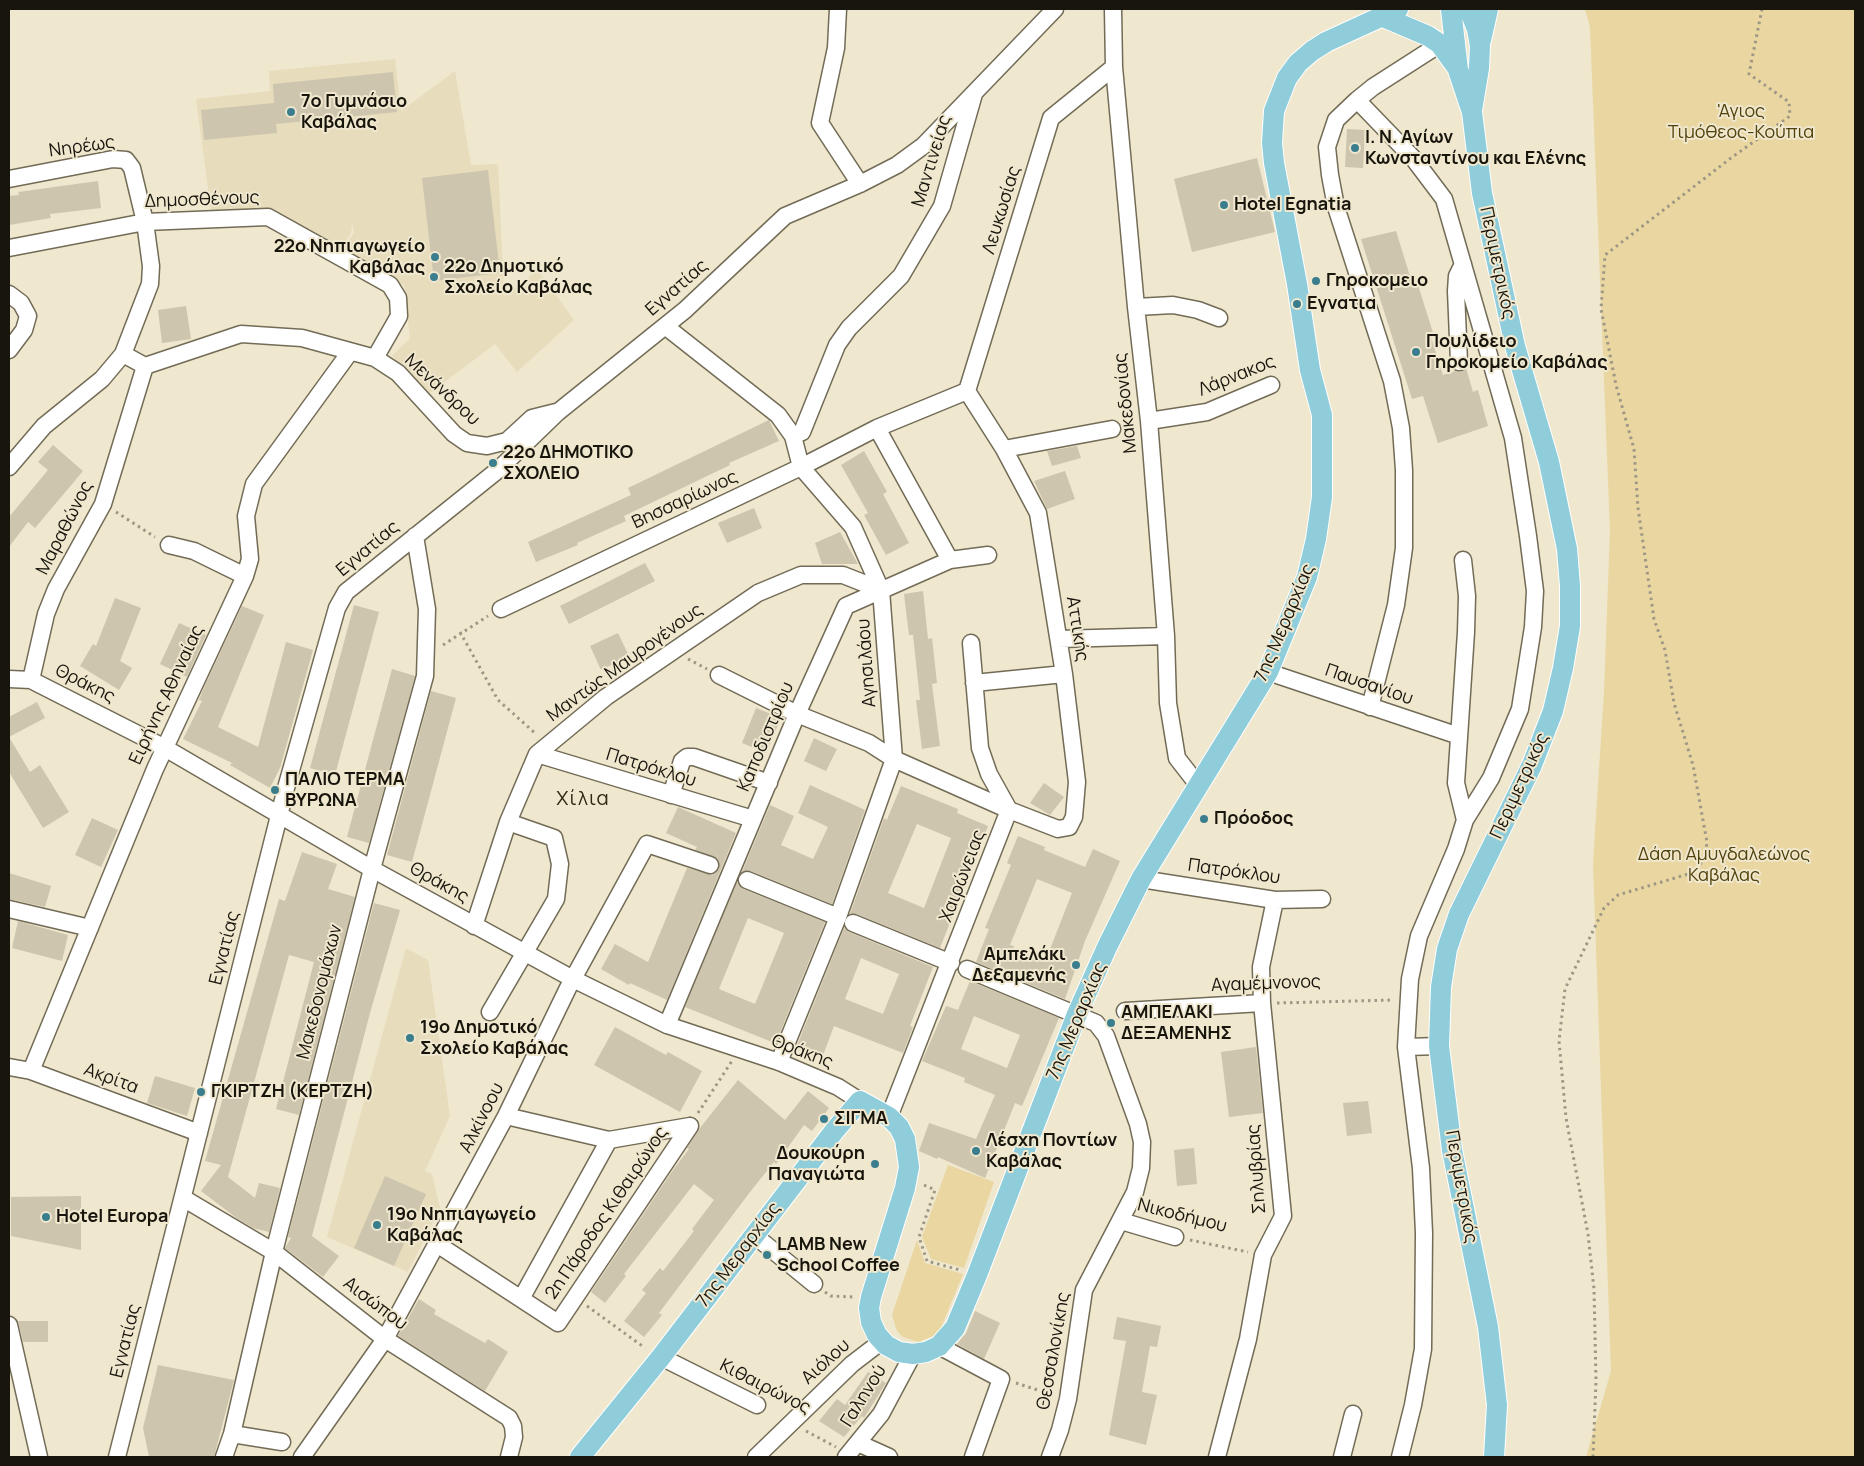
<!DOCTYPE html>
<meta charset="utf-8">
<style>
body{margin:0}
#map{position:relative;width:1864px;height:1466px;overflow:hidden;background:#efe7ce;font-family:Manrope,sans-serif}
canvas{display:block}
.frame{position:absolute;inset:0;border:10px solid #18150d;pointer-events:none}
</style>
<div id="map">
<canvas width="1864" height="1466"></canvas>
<div class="frame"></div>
</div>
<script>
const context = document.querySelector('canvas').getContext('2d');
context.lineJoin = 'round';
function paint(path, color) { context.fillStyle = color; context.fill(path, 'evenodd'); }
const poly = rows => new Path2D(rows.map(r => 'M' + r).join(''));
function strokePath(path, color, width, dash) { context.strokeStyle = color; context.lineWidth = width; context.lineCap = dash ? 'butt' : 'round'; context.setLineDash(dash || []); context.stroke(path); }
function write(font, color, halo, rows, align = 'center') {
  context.font = font + ' Manrope,sans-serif'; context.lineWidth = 4; context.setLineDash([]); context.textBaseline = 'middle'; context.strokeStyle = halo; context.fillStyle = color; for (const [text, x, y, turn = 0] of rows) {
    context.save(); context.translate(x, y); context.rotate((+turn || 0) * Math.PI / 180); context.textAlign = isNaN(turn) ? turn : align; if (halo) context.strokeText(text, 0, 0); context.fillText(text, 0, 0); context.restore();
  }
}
const built = poly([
 [395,59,401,111,455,71,471,165,498,164,504,296,538,270,574,320,517,372,495,344,426,396,392,356,410,338,404,284,381,287,335,260,354,233,352,222,351,233,333,259,274,214,212,218,196,99,270,91,269,71],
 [406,948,428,960,450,1116,425,1171,432,1174,440,1208,408,1272,327,1237]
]);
const green = poly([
 [1585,9,1855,9,1855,1457,1586,1457,1611,1371,1593,863,1604,692,1610,531,1590,27],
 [948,1165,994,1182,964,1268,931,1259,922,1237],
 [917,1240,925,1263,963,1274,940,1330,934,1336,918,1342,903,1337,897,1331,892,1315]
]);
const building = poly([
 [393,72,397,112,276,124,277,133,204,140,201,110,274,103,273,84],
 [1347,129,1365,130,1363,168,1345,167],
 [1257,158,1275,232,1192,252,1174,179],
 [488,170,500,273,434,281,422,178],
 [98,181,101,208,50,214,51,218,9,225,9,196,19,195,18,192],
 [1396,231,1413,286,1418,285,1434,336,1431,337,1443,375,1455,371,1460,372,1466,368,1473,392,1478,390,1488,426,1438,443,1423,396,1412,399,1361,239],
 [186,306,191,339,162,343,158,310],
 [769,420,779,441,729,463,730,465,624,516,626,521,577,543,578,545,536,562,528,542,631,495,628,488],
 [53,445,83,471,35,528,28,522,9,547,9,517,48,470,38,462],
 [1077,446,1081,458,1052,466,1047,451],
 [864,451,887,492,883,494,909,543,886,555,864,515,868,513,841,465],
 [1065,471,1075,499,1047,509,1034,481],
 [754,508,762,528,727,543,718,523],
 [840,532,858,564,822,564,815,543],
 [645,563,655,581,569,624,560,606],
 [923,591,928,639,932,638,937,683,932,684,940,746,922,749,916,700,920,700,913,635,909,635,904,594],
 [115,598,141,608,120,661,132,668,119,690,80,666,93,644,96,646],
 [354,605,379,612,335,775,310,768],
 [242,606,264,615,218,727,258,747,286,642,313,650,280,768,270,788,230,765,232,763,183,739,202,701,199,700,205,685],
 [179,623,206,635,187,677,160,664],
 [618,633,629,656,601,670,590,646],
 [392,669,415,676,369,843,347,837],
 [431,691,456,698,412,862,387,855],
 [37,702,45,718,9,737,30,772,40,765,69,812,43,828,9,772,9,717],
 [756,708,781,718,766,753,742,743],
 [814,738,837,749,826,771,804,761],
 [1044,783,1064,797,1050,815,1030,803],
 [810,785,865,810,832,904,751,871,742,872,770,805,794,816,781,845,813,859,828,827,798,813],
 [901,786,958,809,957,813,988,826,940,948,857,914,850,914,884,818,887,820,888,817],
 [917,824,951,838,924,908,888,893],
 [678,807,736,833,667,1000,630,983,629,985,601,969,615,944,648,962,687,868,712,875,719,869,717,858,695,850,697,847,666,833],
 [92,818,118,830,101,867,75,855],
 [1018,836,1045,847,1044,850,1085,867,1093,849,1120,861,1085,941,1065,999,976,962,989,929,985,928,1011,865,1007,863],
 [1037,879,1072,893,1045,962,1013,949,1014,946,1010,945],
 [302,852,337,864,328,889,355,897,299,1115,276,1109,314,962,289,955,228,1177,255,1198,259,1183,280,1188,269,1232,253,1228,238,1219,201,1191,221,1165,205,1161,279,899,285,901],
 [9,873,51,886,45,907,9,899],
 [737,882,743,889,825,922,777,1040,773,1039,772,1042,685,1007],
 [748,918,784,933,755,1004,719,989],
 [374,903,400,910,370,1013,312,1236,339,1256,323,1277,285,1248,291,1238,288,1237],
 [18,921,68,935,62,961,12,948],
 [844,928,849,932,933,967,910,1026,913,1027,903,1053,834,1026,822,1058,796,1048],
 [861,958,899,974,883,1014,845,999],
 [970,981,1059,1018,1022,1106,1015,1103,985,1178,938,1157,937,1159,919,1151,929,1123,976,1139,995,1095,964,1082,965,1078,922,1061,946,1006,958,1010],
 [974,1016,1020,1035,1007,1068,961,1049],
 [615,1027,666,1055,668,1052,702,1071,680,1112,594,1065],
 [1256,1047,1263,1113,1229,1117,1221,1052],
 [155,1076,195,1088,187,1116,147,1103],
 [738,1080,785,1120,808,1091,829,1108,812,1131,804,1125,776,1164,774,1162,750,1192,659,1313,662,1315,644,1337,624,1321,646,1293,642,1290,660,1268,663,1271,694,1231,692,1229,714,1200,694,1184,624,1274,626,1276,605,1303,591,1292,673,1170,689,1149,687,1148,700,1128],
 [1368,1101,1372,1133,1347,1136,1343,1103],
 [1194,1148,1197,1184,1177,1186,1174,1150],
 [385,1176,426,1194,394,1266,354,1248],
 [81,1196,81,1250,11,1236,11,1197],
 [419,1299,436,1310,434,1314,485,1343,488,1339,508,1352,485,1391,398,1336],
 [975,1311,1000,1323,984,1359,957,1344,966,1333],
 [1117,1317,1161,1326,1157,1347,1150,1346,1142,1392,1157,1395,1146,1445,1109,1435,1126,1341,1113,1339],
 [18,1321,48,1321,48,1342,23,1342],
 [158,1365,234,1380,214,1457,149,1457,143,1428],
 [868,1372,886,1383,864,1418,862,1416,844,1437,819,1421,837,1399,845,1405]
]);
const path = poly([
 [116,512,155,537],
 [460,632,498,700,536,734],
 [443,645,488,616],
 [688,659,707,669],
 [1277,1003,1394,1000],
 [698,1113,732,1061],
 [924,1185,935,1190,919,1237,927,1261,960,1270],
 [1190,1240,1248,1252],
 [825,1292,831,1296,853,1297],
 [587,1306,645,1348],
 [1016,1383,1053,1395],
 [806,1431,836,1447],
 [1593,1457,1596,1381,1594,1289,1588,1234,1566,1118,1559,1041,1565,989,1604,908,1618,895,1695,872,1705,857,1707,842,1693,765,1674,703,1665,650,1654,619,1638,508,1634,449,1616,385,1601,309,1605,255,1731,158,1790,116,1789,102,1749,74,1762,9]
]);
const minor = poly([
 [838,9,836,48,820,123,860,184],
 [1113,9,1114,67,1136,307,1149,421,1166,636,1168,703,1177,758,1198,785],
 [1357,100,1373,87,1440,44],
 [9,179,113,159,126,160,132,168,145,222,151,266,150,284,123,354,102,379,44,426,9,467],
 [9,248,145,222,268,217,390,285,398,298,399,316,375,358],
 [9,294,21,303,28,316,24,330,9,350],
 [1136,307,1173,305,1198,310,1219,318],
 [665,326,778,415,793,436,801,467,853,527,881,590,894,759,838,917,779,1062],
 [123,354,145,366,241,334,302,338,375,358,398,373,454,434,467,443,487,446,507,441,532,418,556,412],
 [1459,362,1456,291,1457,276,1463,264],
 [967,391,1051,118,1114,67],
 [1149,421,1207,412,1271,385],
 [877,428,950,560],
 [793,436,802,432,837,345,849,328,901,276,942,206,974,94],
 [1004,449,1112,429],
 [169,545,194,551,245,576],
 [501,609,801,467,877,428,967,391],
 [1059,639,1166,636],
 [1268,672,1459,736],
 [719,675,797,714,869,743,894,759,1009,810,1058,829,1069,827,1074,817,1077,782,1064,674,1038,513,1004,449,967,391],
 [9,679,31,680,165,748,372,869,573,979,667,1025,779,1062,838,1087,860,1101],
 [31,680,46,614,56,589,103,504,145,366],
 [974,683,1064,674],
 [1370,707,1396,605,1404,548,1404,470,1401,428,1392,381,1336,207,1330,175,1327,147,1336,120,1357,100,1413,158,1444,199,1513,438,1528,536,1535,591,1533,627,1520,709,1491,778,1465,820],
 [537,754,753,819],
 [671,795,682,761,687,757,694,757,769,783],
 [1141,879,1275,900,1322,899],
 [747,880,838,917],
 [9,909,90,928],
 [853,923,951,963],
 [474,926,508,822,537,754,548,745,606,697,758,593,801,575,843,575,881,590],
 [967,969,1096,1023,1106,1036,1138,1124,1142,1142,1141,1168,1135,1192,1084,1290,1068,1399,1060,1430,1050,1457],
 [1125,1011,1262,1003],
 [490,1012,556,899,560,864,554,838,508,822],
 [667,1025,797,714,846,606,950,560,988,555],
 [1406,1047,1410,979,1419,936,1456,849,1465,820,1456,783,1466,632,1467,596,1463,560],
 [9,1067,31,1071,199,1133],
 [31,1071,155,769,245,576,250,559,246,516,254,484,350,352],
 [506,1116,609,1140,690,1126],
 [889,1117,1009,810,989,774,980,748,971,643],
 [183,1198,274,1252,385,1339,509,1418,513,1426,514,1437,509,1457],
 [1121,1221,1175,1237],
 [754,1235,814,1284],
 [437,1244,558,1323,690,1126],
 [521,1299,609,1140],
 [9,1325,39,1457],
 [939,1346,1001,1379,973,1457],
 [661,1357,757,1405],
 [232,1434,282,1442],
 [858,1443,889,1457],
 [117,1457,286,788,337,608,346,592,498,470,558,412,685,310,785,216,860,184,897,165,923,146,1055,9],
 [224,1457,232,1434,274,1252,372,869,425,676,427,609,415,536],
 [302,1457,385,1339,506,1116,568,988,647,844,710,865],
 [756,1457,852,1364,882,1341],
 [846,1457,881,1414,913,1354],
 [1217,1457,1248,1339,1263,1255,1283,1216,1262,1003,1261,967,1275,900],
 [1342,1457,1353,1414],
 [1400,1457,1413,1405,1423,1349,1424,1233,1421,1168,1406,1047,1439,1046]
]);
const major = poly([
 [1451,9,1458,70,1472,112,1482,193,1515,346,1549,462,1567,549,1570,586,1570,626,1563,668,1553,711,1532,765,1459,914,1447,949,1441,987,1439,1046,1452,1150,1488,1327,1497,1405,1494,1457],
 [1469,9,1477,29,1480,46,1479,68,1472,110],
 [1381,16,1428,36,1440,44,1456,66],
 [1481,40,1488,9],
 [580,1457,661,1357,835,1130,860,1101,889,1117,899,1127,905,1139,909,1167,905,1188,871,1297,869,1308,871,1322,877,1335,886,1345,899,1352,913,1354,926,1352,939,1346,955,1328,977,1275,1077,1014,1107,947,1141,879,1268,672,1307,577,1316,539,1322,497,1322,415,1310,370,1297,284,1274,163,1272,143,1274,111,1287,78,1298,63,1312,51,1326,42,1398,9]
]);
const markers = [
 [291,112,5,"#3a7e8e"],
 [1355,148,5,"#3a7e8e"],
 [1224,205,5,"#3a7e8e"],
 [435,257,5,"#3a7e8e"],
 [434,277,5,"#3a7e8e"],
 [1316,281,5,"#3a7e8e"],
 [1297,304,5,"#3a7e8e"],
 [1416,352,5,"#3a7e8e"],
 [493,463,5,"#3a7e8e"],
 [275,790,5,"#3a7e8e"],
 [1204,819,5,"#3a7e8e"],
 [1076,965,5,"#3a7e8e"],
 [1111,1023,5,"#3a7e8e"],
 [410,1038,5,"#3a7e8e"],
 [201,1092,5,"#3a7e8e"],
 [824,1119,5,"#3a7e8e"],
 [976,1151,5,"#3a7e8e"],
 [875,1164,5,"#3a7e8e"],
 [46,1217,5,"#3a7e8e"],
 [377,1225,5,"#3a7e8e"],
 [767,1255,5,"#3a7e8e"]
];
const poiNames = [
 ["7ο Γυμνάσιο",301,102],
 ["Καβάλας",301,123],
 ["Ι. Ν. Αγίων",1365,138],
 ["Κωνσταντίνου και Ελένης",1365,159],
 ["Hotel Egnatia",1234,205],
 ["22ο Νηπιαγωγείο",425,247,"right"],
 ["Καβάλας",425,268,"right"],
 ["22ο Δημοτικό",444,267],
 ["Σχολείο Καβάλας",444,288],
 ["Γηροκομειο",1326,281],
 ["Εγνατια",1307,304],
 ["Πουλίδειο",1426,342],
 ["Γηροκομείο Καβάλας",1426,363],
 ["22ο ΔΗΜΟΤΙΚΟ",503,453],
 ["ΣΧΟΛΕΙΟ",503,474],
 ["ΠΑΛΙΟ ΤΕΡΜΑ",285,780],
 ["ΒΥΡΩΝΑ",285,801],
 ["Πρόοδος",1214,819],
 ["Αμπελάκι",1066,955,"right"],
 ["Δεξαμενής",1066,976,"right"],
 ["ΑΜΠΕΛΑΚΙ",1121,1013],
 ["ΔΕΞΑΜΕΝΗΣ",1121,1034],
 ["19ο Δημοτικό",420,1028],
 ["Σχολείο Καβάλας",420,1049],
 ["ΓΚΙΡΤΖΗ (ΚΕΡΤΖΗ)",211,1092],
 ["ΣΙΓΜΑ",834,1119],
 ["Λέσχη Ποντίων",986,1141],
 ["Καβάλας",986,1162],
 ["Δουκούρη",865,1154,"right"],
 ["Παναγιώτα",865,1175,"right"],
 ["19ο Νηπιαγωγείο",387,1215],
 ["Καβάλας",387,1236],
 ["Hotel Europa",56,1217],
 ["LAMB New",777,1245],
 ["School Coffee",777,1266]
];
const parkNames = [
 ["'Αγιος",1741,112],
 ["Τιμόθεος-Κούπια",1741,133],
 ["Δάση Αμυγδαλεώνος",1724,855],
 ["Καβάλας",1724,876]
];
const streetNames = [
 ["Νηρέως",82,147,-8],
 ["Μαντινείας",932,161,-73],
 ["Δημοσθένους",202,200,-2],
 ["Λευκωσίας",1002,210,-73],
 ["Περιμετρικός",1497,263,78],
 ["Εγνατίας",677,288,-41],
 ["Λάρνακος",1237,376,-22],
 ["Μενάνδρου",442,390,43],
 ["Μακεδονίας",1126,403,-96],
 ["Βησσαρίωνος",685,500,-25],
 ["Μαραθώνος",65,528,-63],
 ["Εγνατίας",368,549,-40],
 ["7ης Μεραρχίας",1285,623,-67],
 ["Αττικής",1077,629,81],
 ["Μαντώς Μαυρογένους",625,663,-36],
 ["Αγησιλάου",867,663,-94],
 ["Θράκης",85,684,27],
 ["Παυσανίου",1369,685,19],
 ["Ειρήνης Αθηναίας",167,695,-65],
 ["Καποδιστρίου",766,737,-67],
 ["Πατρόκλου",651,768,17],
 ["Περιμετρικός",1520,786,-65],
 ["Πατρόκλου",1234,872,8],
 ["Χαιρώνειας",963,876,-69],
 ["Θράκης",439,883,29],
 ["Εγνατίας",225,948,-76],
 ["Αγαμέμνονος",1266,984,-2],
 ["Μακεδονομάχων",320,992,-76],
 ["7ης Μεραρχίας",1077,1021,-67],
 ["Θράκης",802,1052,21],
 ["Ακρίτα",111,1079,20],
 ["Αλκίνοου",482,1118,-63],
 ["Σηλυβρίας",1257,1169,-94],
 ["Περιμετρικός",1461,1187,80],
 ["2η Πάροδος Κιθαιρώνος",607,1213,-56],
 ["Νικοδήμου",1182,1216,14],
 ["7ης Μεραρχίας",739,1255,-53],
 ["Αισώπου",375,1304,37],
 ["Εγνατίας",126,1341,-76],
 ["Θεσσαλονίκης",1054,1351,-80],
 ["Αιόλου",826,1362,-42],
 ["Κιθαιρώνος",765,1387,27],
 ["Γαληνού",864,1396,-58]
];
const quarterNames = [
 ["Χίλια",583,799]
];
paint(built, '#e7dcbc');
paint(green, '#e9d6a0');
paint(building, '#cdc5ad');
strokePath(minor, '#726b56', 19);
strokePath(major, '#fff', 22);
strokePath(path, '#9e9785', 3, [2.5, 4]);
strokePath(minor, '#fff', 16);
strokePath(major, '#8fcdda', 20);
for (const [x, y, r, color] of markers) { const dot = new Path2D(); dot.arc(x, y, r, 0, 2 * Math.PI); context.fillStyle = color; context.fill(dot); strokePath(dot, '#efe7ce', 2); }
write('bold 18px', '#18150d', '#efe7ce', poiNames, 'left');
write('18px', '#51410b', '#efe7ce', parkNames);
write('18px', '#18150d', '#efe7ce', streetNames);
context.letterSpacing = '1px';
write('20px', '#2f2915', '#efe7ce', quarterNames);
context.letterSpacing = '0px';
</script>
